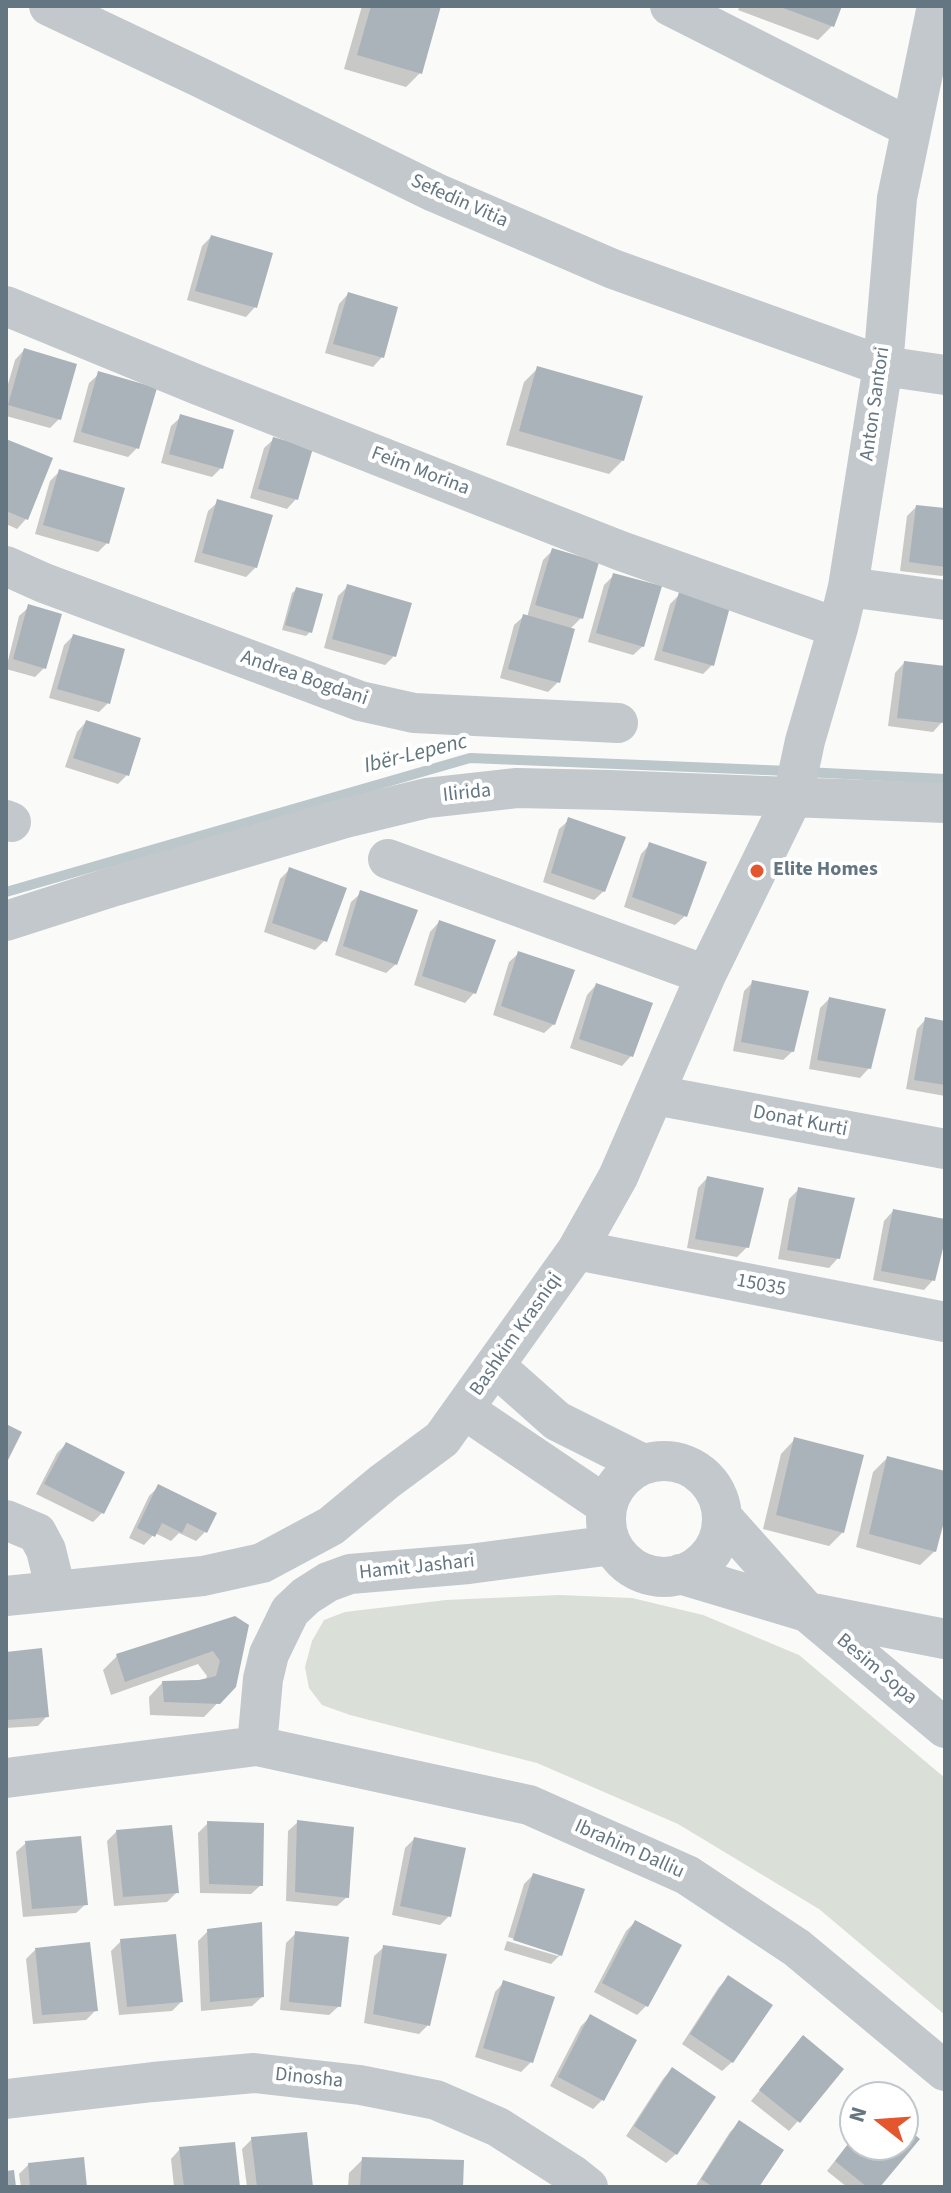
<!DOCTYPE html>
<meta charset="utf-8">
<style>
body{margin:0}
#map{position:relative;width:951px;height:2193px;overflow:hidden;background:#fafaf8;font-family:"Source Sans 3",sans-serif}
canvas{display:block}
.frame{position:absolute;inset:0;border:8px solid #657683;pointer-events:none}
.north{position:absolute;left:839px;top:2081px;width:80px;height:80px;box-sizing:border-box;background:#fff;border:2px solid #c1c8cd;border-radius:50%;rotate:287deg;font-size:22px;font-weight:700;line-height:32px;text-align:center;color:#657683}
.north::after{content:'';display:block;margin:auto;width:28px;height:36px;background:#e4572e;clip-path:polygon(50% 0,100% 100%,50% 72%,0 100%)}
</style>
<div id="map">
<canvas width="951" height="2193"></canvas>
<div class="frame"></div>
<div class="north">N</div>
</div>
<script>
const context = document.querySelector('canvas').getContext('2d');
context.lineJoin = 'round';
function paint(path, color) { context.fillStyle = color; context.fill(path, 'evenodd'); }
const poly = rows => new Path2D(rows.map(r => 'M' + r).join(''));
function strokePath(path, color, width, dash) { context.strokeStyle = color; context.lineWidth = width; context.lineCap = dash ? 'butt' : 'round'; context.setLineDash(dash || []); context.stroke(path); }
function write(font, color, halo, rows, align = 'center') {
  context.font = font + ' "Source Sans 3",sans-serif'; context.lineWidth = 8; context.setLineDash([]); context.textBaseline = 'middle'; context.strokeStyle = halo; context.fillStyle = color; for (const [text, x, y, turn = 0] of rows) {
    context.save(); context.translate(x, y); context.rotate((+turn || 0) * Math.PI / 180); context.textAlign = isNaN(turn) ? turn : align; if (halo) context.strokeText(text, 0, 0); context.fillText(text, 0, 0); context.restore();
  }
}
const green = poly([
 [559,1595,632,1598,703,1615,799,1655,945,1778,945,2015,819,1909,678,1824,537,1763,350,1715,322,1705,309,1688,305,1667,312,1641,324,1620,345,1612,446,1600]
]);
const shadow = poly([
 [362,6,439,6,420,73,406,87,344,69],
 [740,6,840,6,832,26,818,40,738,10],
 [211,237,255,307,246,317,187,300,202,246],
 [348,294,382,357,373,367,325,353,339,304],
 [24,350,59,419,50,428,6,416,6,391,15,360],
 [538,368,623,460,609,474,506,445,524,382],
 [99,374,137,448,128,457,73,442,89,383],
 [181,417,221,468,212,477,161,463,171,426],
 [274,439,296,499,287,509,250,498,264,448],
 [6,441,26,519,17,529,6,524],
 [59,472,107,543,98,552,35,534,50,481],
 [218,502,256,567,246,577,194,562,208,511],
 [916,507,945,510,945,573,942,576,900,571,907,516],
 [552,551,581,618,570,629,558,682,548,692,500,678,514,625,524,616,527,617,543,560],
 [614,575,643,646,633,655,588,642,604,585],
 [348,586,394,656,385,665,324,648,338,596],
 [297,589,310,632,306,636,282,630,292,593],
 [680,594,712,665,703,674,654,660,670,604],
 [29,607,44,668,35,677,6,669,19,616],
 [73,636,108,703,99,712,49,698,64,645],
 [904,663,945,668,945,699,942,722,933,732,888,726,895,673],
 [86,722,127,775,118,784,65,767,77,732],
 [569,820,604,891,594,900,543,882,559,829],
 [650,844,685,916,675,925,624,907,641,854],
 [289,870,325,940,315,950,264,932,280,879],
 [361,893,396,964,386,973,335,955,351,902],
 [439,922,474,993,465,1003,414,985,430,932],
 [519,953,554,1024,544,1033,493,1015,509,962],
 [753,982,793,1051,783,1060,733,1051,744,991],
 [596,985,631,1056,622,1066,570,1048,587,995],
 [829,999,869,1068,860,1078,809,1069,820,1008],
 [926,1019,945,1023,945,1096,906,1089,917,1029],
 [707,1178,747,1247,737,1257,687,1248,698,1188],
 [799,1189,838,1258,829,1268,778,1259,789,1199],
 [893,1211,945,1221,945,1231,933,1280,924,1290,873,1280,884,1221],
 [795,1439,843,1532,829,1546,763,1529,781,1454],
 [66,1444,122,1473,102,1513,93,1522,36,1494,57,1453],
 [887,1458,945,1473,945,1510,935,1551,920,1565,856,1547,873,1472],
 [159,1486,205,1532,196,1541,179,1533,171,1541,155,1533,144,1545,129,1538,149,1496],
 [235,1618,234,1686,204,1717,150,1715,149,1697,163,1682,206,1680,207,1676,198,1664,111,1695,103,1670,117,1656],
 [6,1654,47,1716,38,1726,6,1728],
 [298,1822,347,1897,337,1906,286,1901,288,1831],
 [208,1823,261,1885,251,1894,200,1893,198,1833],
 [116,1832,177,1892,167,1902,114,1906,107,1841],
 [414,1839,449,1916,440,1925,392,1915,405,1848],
 [26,1843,86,1904,76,1913,23,1917,16,1852],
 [533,1875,560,1955,551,1964,504,1950,507,1941,558,1956,558,1952,508,1937,524,1884],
 [635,1922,646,2006,637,2015,594,1992,626,1931],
 [208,1931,262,1997,252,2006,201,2011,198,1941],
 [296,1933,339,2006,329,2015,280,2010,286,1943],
 [121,1941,181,2002,172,2011,119,2015,111,1951],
 [384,1947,428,2025,419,2034,364,2023,374,1956],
 [35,1950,96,2010,86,2020,33,2024,26,1959],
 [728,1978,732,2062,722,2071,682,2044,719,1987],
 [504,1982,531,2062,521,2072,475,2057,495,1992],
 [591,2016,602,2100,593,2109,550,2086,581,2026],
 [803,2037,798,2121,789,2131,751,2101],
 [672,2069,676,2154,666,2163,626,2136,663,2079],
 [740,2122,757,2187,695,2187,730,2132],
 [903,2128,917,2139,878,2187,847,2187,827,2171,855,2135,855,2145,903,2145],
 [252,2139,311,2187,247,2187,242,2149],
 [180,2149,238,2187,174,2187,171,2159],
 [363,2159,461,2187,348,2187,349,2173],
 [28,2165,85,2187,21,2187,19,2174]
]);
const stream = poly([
 [805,772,945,779],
 [6,892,470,758,789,771]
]);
const building = poly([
 [371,6,441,6,422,74,357,55],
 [778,6,842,6,834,27],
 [211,235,273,253,257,308,195,291],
 [348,292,398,307,384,358,333,344],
 [24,348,77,364,61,420,8,405],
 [537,366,643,396,624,461,519,431],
 [98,371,157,388,139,449,81,432],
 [180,414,234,430,223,469,169,454],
 [273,437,313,448,298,500,258,489],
 [6,439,53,458,28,520,6,511],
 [59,469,125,488,109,544,43,525],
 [217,499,273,515,257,568,202,553],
 [916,505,945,508,945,567,909,562],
 [552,548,599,562,583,619,535,605],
 [613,573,662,586,644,647,596,633],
 [347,584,412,603,396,657,332,639],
 [296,587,323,594,312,633,285,625],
 [679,592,730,607,714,666,662,651],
 [28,604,62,614,46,669,13,659],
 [523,614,575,629,560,683,508,669],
 [73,634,125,649,110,704,57,689],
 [904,661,945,666,944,723,897,718],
 [86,720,141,738,129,776,73,758],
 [568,817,626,837,605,892,551,873],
 [649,842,707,862,687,917,632,897],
 [289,867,347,888,327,942,272,923],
 [360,890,418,910,397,965,343,946],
 [439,920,496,940,476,994,422,976],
 [518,951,575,970,555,1025,501,1006],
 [752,980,809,991,794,1052,741,1042],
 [596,983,653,1003,633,1057,579,1039],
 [829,997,886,1009,871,1069,817,1060],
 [925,1017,945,1021,945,1085,914,1080],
 [707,1176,764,1188,749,1248,695,1239],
 [798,1187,855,1198,840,1259,787,1250],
 [893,1209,945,1219,945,1240,935,1281,881,1271],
 [6,1424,22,1432,6,1464],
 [794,1437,864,1455,844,1533,776,1515],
 [66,1442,125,1472,104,1514,44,1484],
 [887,1456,945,1471,945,1518,936,1552,869,1534],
 [158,1484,217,1513,207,1533,187,1523,182,1533,162,1523,155,1537,137,1528],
 [235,1616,249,1625,236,1687,220,1704,164,1702,162,1681,199,1680,216,1676,220,1661,213,1651,125,1682,116,1654],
 [42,1648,49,1717,6,1720,6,1652],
 [297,1820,354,1827,349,1898,295,1892],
 [207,1821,264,1823,263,1886,209,1884],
 [172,1825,179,1893,123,1897,116,1830],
 [81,1836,88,1905,32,1909,25,1841],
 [414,1837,466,1848,451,1917,400,1906],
 [533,1873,585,1889,562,1956,513,1940],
 [635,1920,682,1945,648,2007,602,1983],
 [262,1922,264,1997,210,2002,207,1929],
 [295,1931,349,1937,341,2007,289,2002],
 [176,1934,183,2002,127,2007,120,1939],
 [90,1942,98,2011,42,2015,35,1948],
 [383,1945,447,1954,430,2026,373,2014],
 [728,1975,773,2005,733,2063,690,2034],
 [503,1980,555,1997,533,2063,483,2048],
 [590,2014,637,2040,604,2101,558,2077],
 [803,2035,844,2069,800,2123,759,2090],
 [672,2067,716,2097,677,2155,634,2126],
 [739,2120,784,2150,759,2187,713,2187,701,2179],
 [903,2125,920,2139,880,2187,867,2187,835,2161,855,2135,855,2145,903,2145],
 [307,2132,313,2187,257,2187,251,2137],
 [235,2142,240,2187,184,2187,179,2147],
 [84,2157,87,2187,30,2187,28,2163],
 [362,2157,464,2160,463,2187,360,2187],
 [14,2170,16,2187,6,2187,6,2171]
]);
const minor = poly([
 [49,6,199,77,434,192,613,269,883,366,945,375],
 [670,6,911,128],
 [6,306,198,385,621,551,838,628],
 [6,566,44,583,360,701,414,713,618,723],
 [848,587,945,600],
 [6,820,11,822],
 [388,859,706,975],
 [6,921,115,886,345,818,427,798,517,788,610,790,945,803],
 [655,1095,945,1149],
 [577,1250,945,1322],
 [495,1366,557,1421,643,1464],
 [465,1410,607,1506],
 '606 1519a58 58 0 1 1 116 0a58 58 0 1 1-116 0Z',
 [722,1517,807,1612,945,1728],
 [6,1520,37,1533,46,1550,56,1591],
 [680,1574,807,1612,945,1639],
 [6,1596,203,1576,262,1563,331,1526,384,1482,442,1439,577,1250,618,1177,706,975,793,797,805,741,838,628,848,587,883,366,897,198,937,6],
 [257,1746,263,1679,269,1654,290,1611,306,1596,328,1582,350,1574,469,1564,612,1545],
 [6,1778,257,1746,529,1805,687,1875,797,1948,945,2071],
 [6,2099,153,2082,254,2073,360,2085,436,2100,498,2127,573,2175,588,2187]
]);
const markers = [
 [757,871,8,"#e4572e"]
];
const streetNames = [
 ["Sefedin Vitia",459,202,24],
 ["Anton Santori",876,404,-82],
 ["Feim Morina",420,472,21],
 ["Andrea Bogdani",304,679,19],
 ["Ilirida",467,794,-6],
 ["Donat Kurti",800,1122,11],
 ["15035",761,1286,11],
 ["Bashkim Krasniqi",517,1335,-55],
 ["Hamit Jashari",417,1568,-6],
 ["Besim Sopa",876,1670,40],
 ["Ibrahim Dalliu",629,1850,24],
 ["Dinosha",309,2079,6]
];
const poiNames = [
 ["Elite Homes",773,871]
];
const waterNames = [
 ["Ibër-Lepenc",416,755,-14]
];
paint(green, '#dadfd7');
paint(shadow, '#0003');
strokePath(stream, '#bbc7cb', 10);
paint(building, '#aab3b9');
strokePath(minor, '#c3c8cc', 40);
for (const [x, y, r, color] of markers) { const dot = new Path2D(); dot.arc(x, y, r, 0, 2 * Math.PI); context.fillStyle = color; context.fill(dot); strokePath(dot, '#fff', 3); }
write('20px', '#657683', '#fff', streetNames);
write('bold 20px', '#657683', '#fff', poiNames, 'left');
write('italic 22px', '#60757c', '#fff', waterNames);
</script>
